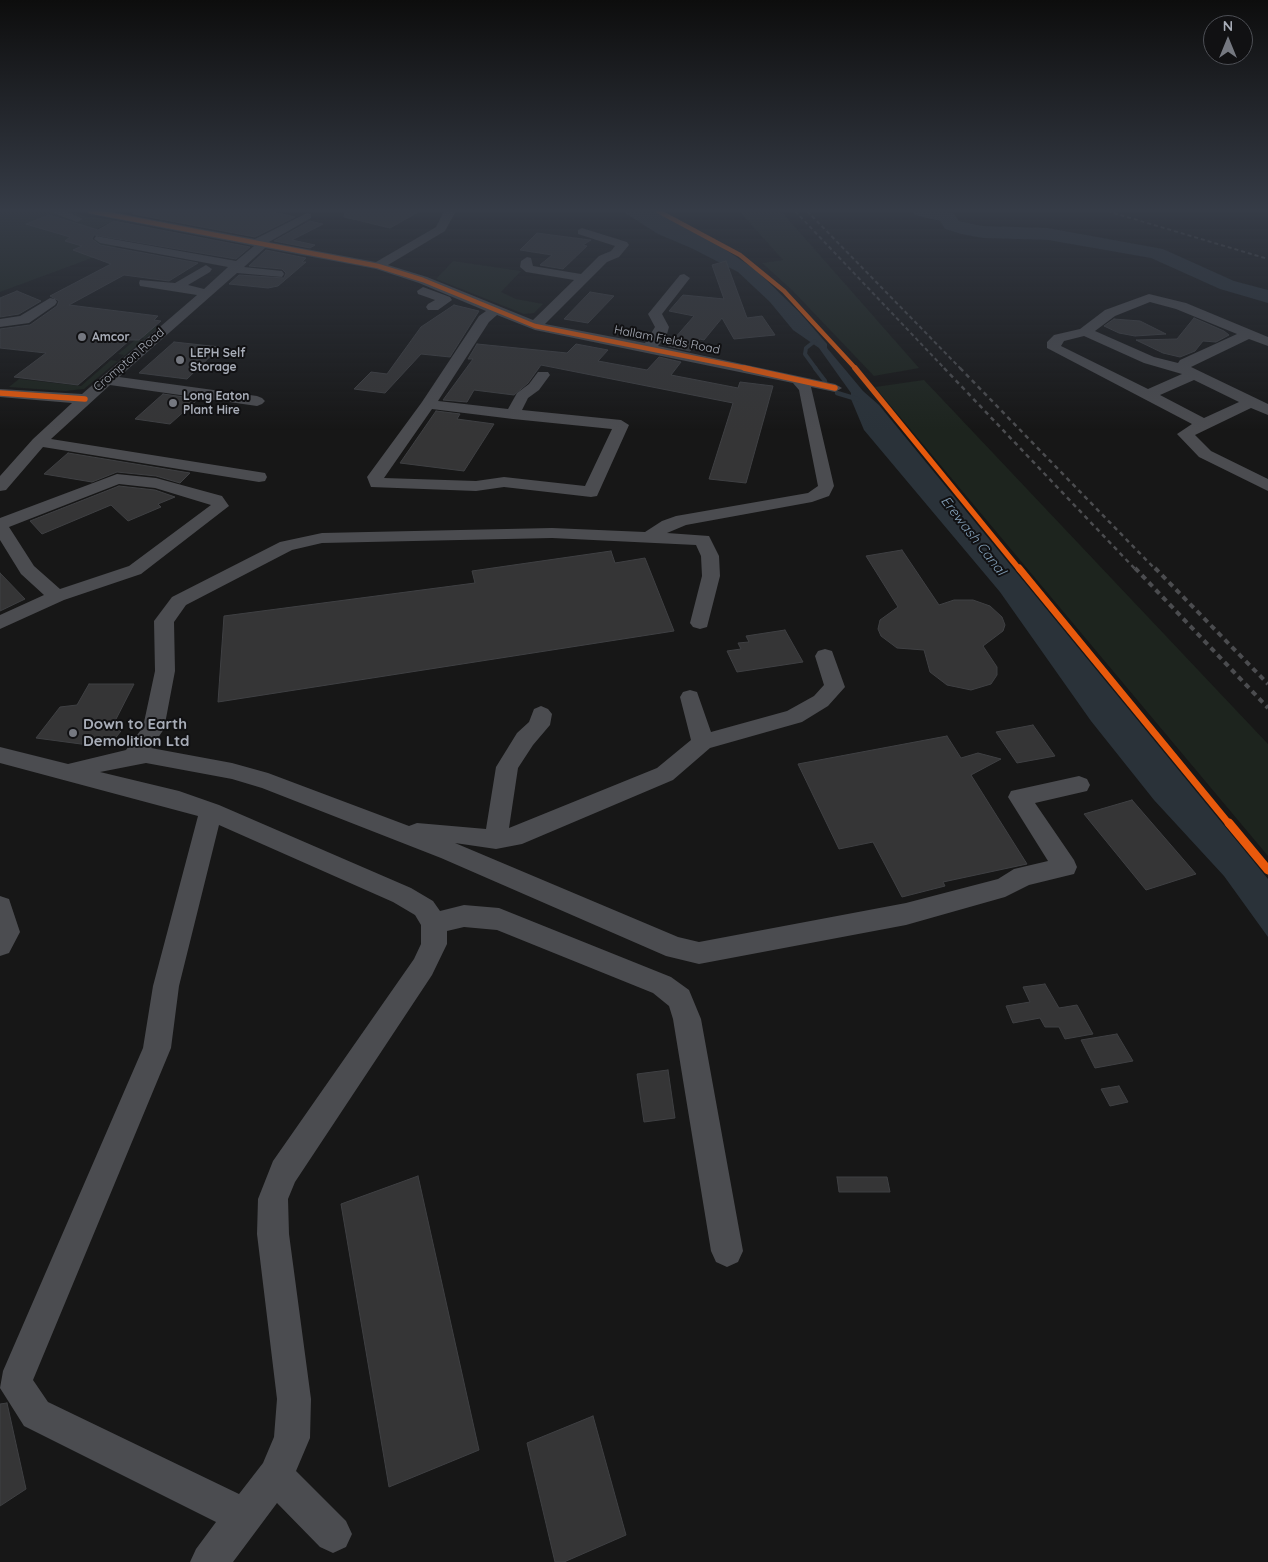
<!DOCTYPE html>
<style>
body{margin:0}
#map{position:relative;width:1268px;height:1562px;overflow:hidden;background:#171717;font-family:Quicksand,sans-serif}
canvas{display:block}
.north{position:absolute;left:1203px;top:15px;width:50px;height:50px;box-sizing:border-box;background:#111113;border:1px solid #4d4f55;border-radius:50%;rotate:0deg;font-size:14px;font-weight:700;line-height:20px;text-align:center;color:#a8adb8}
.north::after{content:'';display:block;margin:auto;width:18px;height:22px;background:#757880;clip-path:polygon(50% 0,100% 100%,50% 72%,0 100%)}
</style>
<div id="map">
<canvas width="1268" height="1562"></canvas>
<div class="north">N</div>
</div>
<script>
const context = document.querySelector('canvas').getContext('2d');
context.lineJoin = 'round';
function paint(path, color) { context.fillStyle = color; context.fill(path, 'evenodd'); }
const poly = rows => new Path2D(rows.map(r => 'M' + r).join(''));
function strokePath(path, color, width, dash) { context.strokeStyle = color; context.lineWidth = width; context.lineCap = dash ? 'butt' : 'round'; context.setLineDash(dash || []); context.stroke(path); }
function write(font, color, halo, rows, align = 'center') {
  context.font = font + ' Quicksand,sans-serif'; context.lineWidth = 4; context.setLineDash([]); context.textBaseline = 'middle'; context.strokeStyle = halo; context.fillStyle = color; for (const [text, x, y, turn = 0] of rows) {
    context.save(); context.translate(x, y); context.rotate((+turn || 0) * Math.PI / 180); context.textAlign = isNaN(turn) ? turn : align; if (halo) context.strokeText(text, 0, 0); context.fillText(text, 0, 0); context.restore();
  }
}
const green = poly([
 [0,211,71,211,83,216,115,220,82,237,119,245,100,255,0,292],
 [739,211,781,211,919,368,874,376,792,290,762,263,783,260],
 [453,261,521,271,501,292,516,299,543,304,534,313,524,314,436,279],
 [152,325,160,326,84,389,65,391,9,387,19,379,81,386,111,360,117,361,124,355,118,354,135,340,142,340,144,338,139,337],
 [924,380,1268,744,1268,856,875,387]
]);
const water = poly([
 [622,211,654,211,717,244,756,270,800,313,827,344,827,348,863,391,879,405,1268,879,1268,937,1224,876,1154,800,1091,721,1000,592,864,430,851,399,851,393,819,348,793,330,770,302,738,272,691,248,658,234]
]);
const streamFar1 = poly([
 [815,341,806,348,805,354,816,369]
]);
const stream = poly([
 [815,368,825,381],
 [837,393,857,399]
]);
const river = poly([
 [912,211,943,211,953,213,959,221,983,226,1048,228,1163,249,1234,281,1268,290,1268,303,1220,289,1151,258,1048,240,983,238,961,234,945,229,940,221,915,215,912,211]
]);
const building = poly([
 [133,211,269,211,295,217,255,237,133,214,133,211],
 [345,211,420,211,390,228,344,217,345,211],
 [49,215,98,230,114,221,250,247,236,259,94,235,92,239,100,245,198,263,169,281,124,275,69,305,158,316,154,320,161,321,139,340,130,340,78,385,14,377,46,353,0,348,0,329,30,325,57,306,59,301,50,296,111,264,73,250,82,246,65,241,70,237,26,224,49,215],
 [310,221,323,224,292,240,315,245,310,248,274,241,310,221],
 [537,233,590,240,591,240,583,245,587,246,563,269,540,265,552,255,520,250,537,233],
 [266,250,306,258,302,262,306,262,278,286,268,288,229,284,239,275,284,278,286,273,282,269,249,266,266,250],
 [726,261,747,318,762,316,775,335,734,339,722,318,704,340,700,339,690,351,668,346,694,316,669,311,683,295,724,299,712,265,726,261],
 [17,291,41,301,19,314,0,317,0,298,17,291],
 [590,292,614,296,588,323,564,319,590,292],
 [454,305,479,311,450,357,421,354,385,393,354,389,371,372,387,374,421,327,454,305],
 [1194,318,1224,331,1229,335,1216,342,1203,341,1195,351,1180,357,1163,353,1136,340,1177,339,1194,318],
 [1114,319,1140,321,1166,334,1135,336,1119,333,1104,326,1114,319],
 [174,342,220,347,187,379,139,373,174,342],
 [477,344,567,353,576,344,608,350,598,361,647,370,659,357,681,362,671,375,738,388,740,382,773,386,746,483,709,479,733,403,541,365,528,383,514,395,474,390,467,402,443,400,473,359,468,359,477,344],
 [163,394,198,399,170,424,135,419,163,394],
 [436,411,460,414,457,419,494,424,464,471,400,463,436,411],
 [68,453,190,473,180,483,156,476,117,472,92,482,44,474,68,453],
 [119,486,155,490,175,497,158,504,161,507,128,521,111,505,42,534,30,521,119,486],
 [902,550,939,605,954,600,973,600,990,606,1002,617,1005,625,1003,631,983,646,997,667,997,675,991,684,971,690,947,685,930,672,924,650,897,648,881,636,878,629,880,620,898,607,866,556,902,550],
 [611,551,615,563,645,558,674,631,218,702,224,616,475,583,472,571,611,551],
 [0,573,25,599,0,611,0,573],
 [785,630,803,662,737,672,727,651,741,649,738,643,749,642,746,636,785,630],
 [89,684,134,684,113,725,124,727,110,745,98,743,96,746,36,738,60,707,77,705,89,684],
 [1033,725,1055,756,1017,763,996,732,1033,725],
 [947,736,961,758,978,753,1001,759,971,775,1027,864,943,882,945,886,902,897,873,842,839,849,798,764,947,736],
 [1132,800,1196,874,1146,890,1084,814,1132,800],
 [1045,984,1059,1008,1077,1005,1093,1034,1065,1039,1059,1027,1045,1027,1040,1018,1013,1023,1006,1006,1030,1002,1023,987,1045,984],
 [1117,1034,1133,1061,1095,1068,1081,1040,1117,1034],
 [668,1070,675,1118,644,1122,637,1074,668,1070],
 [1119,1086,1128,1102,1110,1106,1101,1089,1119,1086],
 [418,1176,479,1450,389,1487,341,1204,418,1176],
 [837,1177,887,1177,890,1192,839,1192,837,1177],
 [7,1403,26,1489,0,1506,0,1404,7,1403],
 [593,1416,626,1535,564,1562,555,1562,527,1443,593,1416]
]);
const minor = poly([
 [48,211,65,211,83,219,77,222,48,211],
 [84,211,107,211,255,239,307,213,311,214,311,218,269,242,376,262,436,227,444,211,456,211,445,231,388,265,427,277,533,320,574,280,526,272,520,267,521,261,527,257,531,258,533,266,581,274,599,256,611,251,615,246,578,234,578,230,582,228,627,242,629,245,619,257,607,262,545,324,645,343,655,327,648,314,680,275,684,274,690,278,662,314,669,327,667,334,658,346,835,384,842,388,835,392,811,387,834,486,829,496,812,502,686,525,667,533,709,536,719,556,720,576,707,627,700,629,693,627,690,623,702,576,701,556,696,545,552,538,322,543,292,550,186,605,174,622,175,671,164,729,151,748,232,763,268,773,409,826,417,823,486,829,496,767,517,733,529,722,534,709,541,706,548,709,552,714,550,725,533,745,518,768,509,828,657,768,691,740,680,697,683,692,690,690,697,692,711,732,787,711,814,696,824,685,815,656,818,651,825,649,832,651,845,687,828,706,802,722,710,748,673,780,522,844,496,849,455,843,678,937,699,942,906,903,998,879,1014,869,1048,861,1008,797,1011,791,1079,776,1087,779,1090,785,1087,791,1035,803,1074,860,1077,867,1074,874,1029,885,1005,897,906,925,699,964,666,956,441,858,262,788,232,779,146,763,100,772,179,791,219,805,411,888,433,901,440,911,464,905,499,908,671,977,689,990,701,1019,743,1251,738,1262,727,1267,716,1262,711,1251,673,1019,669,1006,653,993,497,930,464,927,447,931,447,944,432,975,295,1182,288,1199,289,1234,311,1399,310,1438,296,1471,346,1521,352,1534,346,1547,333,1553,320,1547,277,1503,233,1562,190,1562,196,1549,216,1522,24,1426,0,1388,3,1371,143,1048,153,986,198,816,0,763,0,747,68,764,126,750,143,727,155,671,154,621,172,597,280,542,322,533,552,528,645,532,662,521,676,516,808,493,818,486,799,390,793,383,535,330,497,315,489,322,438,401,508,409,517,393,529,384,538,372,548,372,550,375,539,390,528,398,522,410,621,420,629,425,597,496,591,497,504,487,476,491,371,487,367,477,422,402,479,316,486,311,419,283,376,269,265,248,244,267,282,271,284,274,282,277,237,273,119,377,257,396,262,398,265,401,262,404,257,406,110,385,51,439,259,472,265,473,267,477,265,481,259,482,43,447,6,490,0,491,0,476,33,439,72,403,0,397,0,389,82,394,197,295,140,286,139,283,140,280,175,283,206,265,212,269,210,272,188,285,204,289,228,267,100,243,94,239,96,236,236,261,254,246,90,214,84,211],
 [432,409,513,419,612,429,585,486,504,477,476,481,384,478,432,409],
 [219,825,393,902,415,915,421,925,421,944,414,959,273,1161,258,1199,257,1234,277,1399,274,1437,263,1463,239,1494,48,1402,33,1380,171,1048,179,986,219,825],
 [423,287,450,297,452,300,438,310,428,310,426,307,428,304,435,300,418,294,417,291,423,287],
 [1149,294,1186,303,1268,337,1268,346,1249,339,1191,367,1268,404,1268,415,1251,408,1195,435,1211,451,1268,479,1268,491,1199,457,1177,434,1192,424,1047,348,1047,342,1054,335,1080,329,1105,310,1149,294],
 [1150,302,1176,309,1237,334,1180,360,1178,363,1154,357,1095,331,1115,316,1150,302],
 [1084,336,1144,363,1182,374,1148,389,1061,346,1064,341,1084,336],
 [1194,380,1239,402,1204,418,1160,395,1194,380],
 [50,298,55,299,57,302,55,305,29,323,0,327,0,319,20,316,50,298],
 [117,474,156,478,222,496,229,506,141,574,64,600,0,629,0,615,44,595,21,574,0,540,0,518,117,474],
 [119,484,155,488,211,505,129,566,60,589,34,566,9,527,119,484],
 [0,896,9,899,20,932,9,953,0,956,0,896]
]);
const railFar2 = poly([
 [795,211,945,369],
 [807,211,961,369],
 [1107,211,1268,259]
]);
const railFar1 = poly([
 [944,368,1136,570],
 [960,368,1156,570]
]);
const rail = poly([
 [1135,568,1268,708],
 [1155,568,1268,684]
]);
const cyclewayFar3 = poly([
 [90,211,378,266,423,280,535,326,750,369],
 [658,211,740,255,784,291,856,369]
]);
const cyclewayFar2 = poly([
 [744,368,835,388],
 [855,368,1020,570],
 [0,393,85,399]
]);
const cyclewayFar1 = poly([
 [1019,568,1230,825]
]);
const cycleway = poly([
 [1229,823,1268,870]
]);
const markers = [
 [82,337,5,"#757880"],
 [180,360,5,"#757880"],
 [173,403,5,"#757880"],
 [73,733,5,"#757880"]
];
const farPoinames = [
 ["Amcor",92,337],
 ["LEPH Self",190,353],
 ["Storage",190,367],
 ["Long Eaton",183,396],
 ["Plant Hire",183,410]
];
const farStreetnames = [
 ["Hallam Fields Road",667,340,11],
 ["Crompton Road",129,360,-41]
];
const farWaternames = [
 ["Erewash Canal",973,536,52]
];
const poiNames = [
 ["Down to Earth",83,724],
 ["Demolition Ltd",83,741]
];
paint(green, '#1d241e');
paint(water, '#2a3239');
strokePath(streamFar1, '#2a3239', 4);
strokePath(stream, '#2a3239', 4.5);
paint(river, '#2a3239');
paint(building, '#353536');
strokePath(building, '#3f4043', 1);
paint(minor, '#4b4c50');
strokePath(railFar2, '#4b4c4f', 2, [4, 3]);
strokePath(railFar1, '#4b4c4f', 2.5, [4.5, 4]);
strokePath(rail, '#4b4c4f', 4, [5.5, 4.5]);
strokePath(cyclewayFar3, '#e8590c', 4.5);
strokePath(cyclewayFar2, '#e8590c', 5.5);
strokePath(cyclewayFar1, '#e8590c', 7);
strokePath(cycleway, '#e8590c', 9);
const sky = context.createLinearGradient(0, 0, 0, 430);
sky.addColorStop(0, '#0d0d0d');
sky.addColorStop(0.49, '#363c47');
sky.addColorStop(1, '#363c4700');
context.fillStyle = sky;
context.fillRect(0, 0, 1268, 430);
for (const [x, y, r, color] of markers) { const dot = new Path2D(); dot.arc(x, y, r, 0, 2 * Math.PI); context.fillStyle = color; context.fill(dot); strokePath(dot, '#111113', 2); }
write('bold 12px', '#a8adb8', '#111113', farPoinames, 'left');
write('12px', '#a8adb8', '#111113', farStreetnames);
write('italic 14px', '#7f9bb3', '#111113', farWaternames);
write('bold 15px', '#a8adb8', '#111113', poiNames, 'left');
</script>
